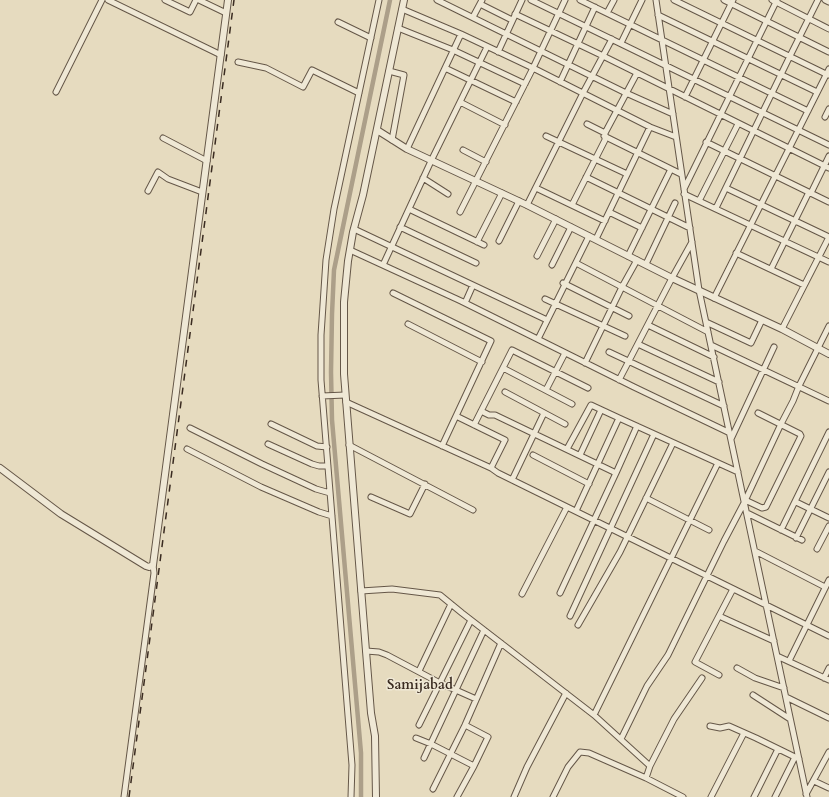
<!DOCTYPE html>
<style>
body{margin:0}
canvas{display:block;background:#e6dbbf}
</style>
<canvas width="829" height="797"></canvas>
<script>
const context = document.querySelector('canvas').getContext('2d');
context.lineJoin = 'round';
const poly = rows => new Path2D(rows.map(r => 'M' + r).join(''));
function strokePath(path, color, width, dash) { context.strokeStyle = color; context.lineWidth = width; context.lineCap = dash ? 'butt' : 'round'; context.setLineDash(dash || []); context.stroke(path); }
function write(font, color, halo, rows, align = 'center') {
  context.font = font + ' Cardo,serif'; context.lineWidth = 3; context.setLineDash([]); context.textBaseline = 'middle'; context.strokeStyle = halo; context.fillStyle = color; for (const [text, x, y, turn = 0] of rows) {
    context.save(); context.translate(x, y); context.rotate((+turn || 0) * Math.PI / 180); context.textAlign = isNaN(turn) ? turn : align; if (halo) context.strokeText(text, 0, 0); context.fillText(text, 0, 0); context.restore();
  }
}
const canal = poly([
 [361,797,361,753,332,420,331,372,332,314,334,270,390,0]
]);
const minor = poly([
 [108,0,221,55],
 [165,0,190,12,196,0],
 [199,0,226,13],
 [437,0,626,93,673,114],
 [531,0,829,145],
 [580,0,808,111],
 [656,0,699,290,807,797],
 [674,0,828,75],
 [724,0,829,52],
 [772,0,829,29],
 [825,0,829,2],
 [480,4,512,20],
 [402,9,461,34],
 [607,13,614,0],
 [515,14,597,53,829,168],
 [658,15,817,92],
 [473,17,482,0],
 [338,22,371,38],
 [398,28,453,50,525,84],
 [621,43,642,0],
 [498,52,522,0],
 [238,62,266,68,303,87,312,70,359,93],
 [445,68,516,102],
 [389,71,404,75,392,140],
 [560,82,595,7],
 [56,92,102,0],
 [685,97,733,0],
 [460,102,505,125],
 [825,117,829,109],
 [587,124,605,133],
 [546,136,627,174],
 [604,136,681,174],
 [163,138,207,161],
 [706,142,829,202],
 [407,149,461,34,533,68,650,127,676,137],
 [463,150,486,162],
 [586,177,690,228],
 [423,178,448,194],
 [536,188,605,221],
 [726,188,829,237],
 [684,189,777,0],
 [148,191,158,172,168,179,202,192],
 [811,193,829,156],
 [684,194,829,262],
 [699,201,738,124],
 [527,205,583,93,612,39],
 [572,205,605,140,605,133,637,73],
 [716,208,790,56,818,0],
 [409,209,484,245],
 [460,212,533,68,565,0],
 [609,212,642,228],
 [400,227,476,263],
 [354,229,547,320],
 [596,239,650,127],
 [499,241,519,201],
 [477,242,502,193],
 [350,250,461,301,634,387,730,433],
 [736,253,804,285],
 [537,256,556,219],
 [628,256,671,169],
 [576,263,708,332],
 [646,264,675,203],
 [383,265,432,159,487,47],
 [552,265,571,227],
 [771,269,809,192],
 [563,283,629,316],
 [393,293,491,341,442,446],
 [714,298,829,69],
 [545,299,625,336],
 [465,303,473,285],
 [706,322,751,343,762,320],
 [408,324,482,362],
 [650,326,714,357],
 [782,329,829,237],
 [538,339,589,236],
 [640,345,719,382],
 [711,345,829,401],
 [609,352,724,406],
 [585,363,622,287,637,260],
 [503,368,572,404],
 [619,380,672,278,692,242],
 [546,390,565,353],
 [505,392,565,424],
 [322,396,345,395],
 [346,402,491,468,498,473,829,636],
 [481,411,489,415,495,415,616,473,560,593],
 [456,416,505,440,491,468],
 [619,418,738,472],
 [271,424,317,446,327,447],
 [474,425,512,350,588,388],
 [190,428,262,464,316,489,330,493],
 [731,439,774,347],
 [268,444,312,464,319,466,328,466],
 [349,445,473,510],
 [187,449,261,487,319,512,332,516],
 [567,449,591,405,619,418,576,511],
 [533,455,589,484],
 [580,455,601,410],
 [616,473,637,426],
 [512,480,544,413],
 [371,497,410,514,425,484],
 [646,498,709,530],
 [745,500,762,508,766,507,801,436,800,434,758,413],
 [796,502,829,518],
 [747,513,802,540],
 [781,530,829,432],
 [796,538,829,472],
 [817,549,829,526],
 [755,551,825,587],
 [361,591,392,589,440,595,462,613,594,715,718,463],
 [522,594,567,507],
 [570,616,654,434],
 [719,616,774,641],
 [578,625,620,552,673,443],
 [366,651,379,652,387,655,440,683,476,699],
 [777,656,829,680],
 [789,661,829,580],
 [737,668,755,678,784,688],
 [419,671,451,604],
 [719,675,695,662,733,589],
 [824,678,829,668],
 [753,695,790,719],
 [786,697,829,718],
 [594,715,650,766,646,778,683,797],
 [419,725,471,620],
 [710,726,720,728,729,726,756,738,799,759],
 [416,738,431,744,474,766,488,737,465,725],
 [621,739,647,686,668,655,724,541,744,503,781,424,793,401,799,386,829,326],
 [424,758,484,630],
 [650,766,674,719,702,678],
 [814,781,829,788],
 [433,789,465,725,501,643],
 [806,794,829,752],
 [124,797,154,573,153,565],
 [351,797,352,765,321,380,321,335,326,260,334,209,379,0],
 [457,797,474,766],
 [514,797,527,767,566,693],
 [553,797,568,767,580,752,589,753,646,778],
 [711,797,744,733],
 [754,797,778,749],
 [775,797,795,757]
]);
const tertiary = poly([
 [377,130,407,149,527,205,672,278,782,329,829,354],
 [0,468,61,514,146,566,149,567,153,565,228,0],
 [376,797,375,736,371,713,366,651,344,374,344,302,348,261,353,232,363,195,404,0]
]);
const rail = poly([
 [129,797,234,0]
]);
const neighbourhoodNames = [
 ["Samijabad",420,686]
];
strokePath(canal, '#ac9f89', 4.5);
strokePath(minor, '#655748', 7);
strokePath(tertiary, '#655748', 8);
strokePath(minor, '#efe8d5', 5);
strokePath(tertiary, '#efe8d5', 6);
strokePath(rail, '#3a2b21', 1.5, [7, 7]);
write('bold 14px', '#3a2b21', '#efe8d5', neighbourhoodNames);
</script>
